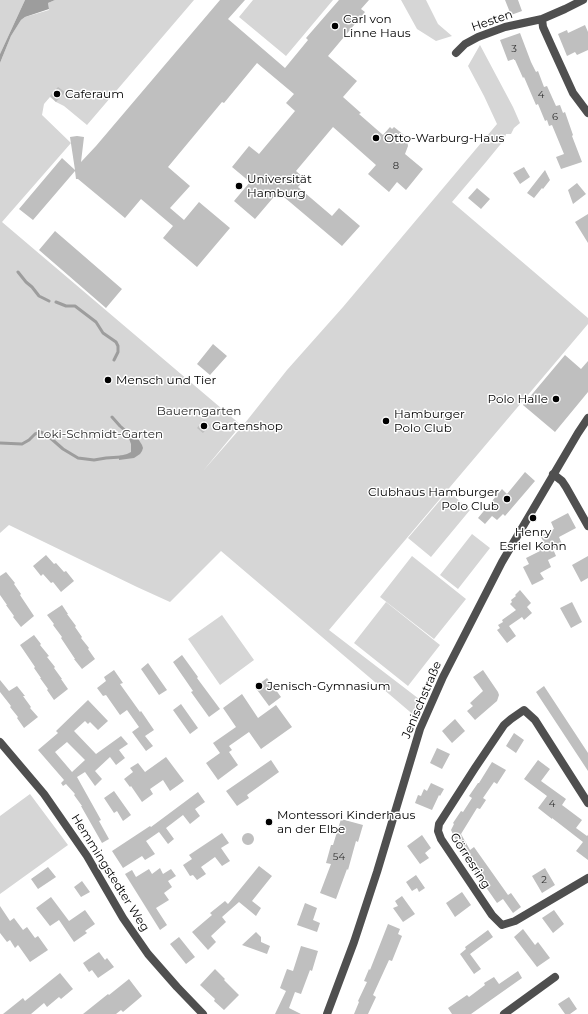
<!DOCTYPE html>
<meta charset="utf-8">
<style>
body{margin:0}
canvas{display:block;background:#fff}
</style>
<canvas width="588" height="1014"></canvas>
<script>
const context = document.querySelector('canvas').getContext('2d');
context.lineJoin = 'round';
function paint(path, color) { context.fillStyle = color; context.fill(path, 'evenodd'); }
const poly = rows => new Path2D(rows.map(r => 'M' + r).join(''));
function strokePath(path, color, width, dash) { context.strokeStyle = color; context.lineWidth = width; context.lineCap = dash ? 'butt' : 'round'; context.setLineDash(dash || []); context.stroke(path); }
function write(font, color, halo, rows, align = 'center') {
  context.font = font + ' Montserrat,sans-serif'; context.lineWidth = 3; context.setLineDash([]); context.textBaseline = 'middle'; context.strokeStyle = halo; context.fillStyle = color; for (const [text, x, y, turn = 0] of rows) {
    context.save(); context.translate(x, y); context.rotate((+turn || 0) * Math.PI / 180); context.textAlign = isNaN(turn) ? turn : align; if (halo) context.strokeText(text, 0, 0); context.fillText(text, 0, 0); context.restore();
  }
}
const green = poly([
 [0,0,25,0,0,54],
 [55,0,194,0,87,125,64,106,56,102,50,97,44,104,42,115,71,143,2,222,241,425,203,471,245,423,287,370,343,307,497,124,484,96,468,66,480,45,513,107,520,123,514,128,511,134,506,134,504,140,486,162,452,202,588,318,588,324,329,630,423,702,416,717,221,551,170,602,137,587,9,525,0,533,0,63,11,36,21,20,25,17,49,10,48,3],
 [253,0,333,0,286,56,239,17],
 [401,0,426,0,438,24,452,36,436,41,417,29],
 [448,491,470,510,431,557,408,538],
 [472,534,490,548,458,589,440,575],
 [412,556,466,599,434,639,416,625,424,615,416,625,380,597],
 [386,602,440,645,408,686,354,643],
 [222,615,254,660,220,685,188,639],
 [30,794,68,845,0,894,0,816]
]);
const water = poly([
 [25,0,55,0,48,3,49,9,25,17,21,20,11,36,0,63,0,54],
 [130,430,137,437,142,445,143,448,142,451,140,454,134,458,119,460,119,456,127,454,131,452,131,444,127,433]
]);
const stream = poly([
 [18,272,26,282,32,287,39,296,49,301],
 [56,302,66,306,75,306,96,322,103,333,116,342,118,346,118,352,114,360],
 [112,417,120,426,129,434],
 [0,443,22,444,29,440,35,434,41,432,47,435,63,449,78,458,94,460,106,458,121,457]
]);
const building = poly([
 [220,0,245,0,228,19,285,68,308,40,306,38,339,0,369,0,361,9,365,12,328,56,357,81,343,97,361,113,359,114,383,135,390,127,392,129,394,127,404,135,407,140,408,146,405,154,423,169,406,190,397,182,389,192,368,174,376,165,333,127,296,171,305,179,298,187,332,216,339,208,360,226,342,246,278,192,255,219,234,201,250,182,232,167,249,146,259,154,295,111,286,103,294,94,257,63,224,103,222,102,168,167,190,186,170,208,184,220,199,202,230,228,197,267,163,238,173,226,141,199,125,218,78,179,76,179,75,171,33,220,19,209,62,158,75,170,70,137,77,136,84,137,81,162,96,146],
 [505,0,518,0,522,11,511,15],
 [585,25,588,32,588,50,577,55,575,52,567,56,558,34,567,30,568,33],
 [520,33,531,62,536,72,538,71,544,87,547,86,556,106,560,105,563,113,565,112,573,135,572,136,582,162,561,169,556,157,564,154,552,125,549,126,547,120,545,121,538,104,536,105,524,77,523,78,515,60,514,60,514,59,508,61,500,40],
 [58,87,65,92,56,102,50,96],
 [524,167,530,177,520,184,513,173],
 [545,170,550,180,543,189,542,188,534,198,527,193],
 [577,183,586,194,573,204,568,190],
 [477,188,490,199,481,209,468,198],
 [588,214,588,243,575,222],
 [55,231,122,289,106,308,39,250],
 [213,344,227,356,210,375,197,364],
 [565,355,581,369,588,361,588,392,555,432,523,405],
 [204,420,210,425,203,433,197,428],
 [525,472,535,481,505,516,503,514,497,520,492,516,485,524,478,518,502,489,507,494],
 [568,513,576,528,559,537,562,544,553,549,556,556,548,560,551,567,540,573,544,579,532,585,523,567,529,564,526,558,540,551,537,546,544,542,540,536,554,529,551,522],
 [46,555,54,564,56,563,64,572,66,571,74,581,61,592,53,582,51,583,43,574,41,576,33,566],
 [588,556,588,578,581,582,572,565],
 [6,572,15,583,14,584,21,594,20,595,34,616,21,627,13,617,14,616,6,605,7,605,0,595,0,576],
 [520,590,531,603,527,607,532,613,524,620,522,617,509,626,516,636,507,643,497,630,500,628,498,625,503,622,502,620,516,610,510,604,512,602,511,600,516,596,515,595],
 [572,602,582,622,571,628,560,608],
 [62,605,68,614,67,614,76,626,75,627,82,637,81,638,89,648,88,649,95,659,82,669,74,659,75,659,61,638,62,637,53,625,54,624,47,615],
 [34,635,41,644,40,645,49,656,47,657,55,667,54,668,62,679,61,679,68,689,54,700,47,690,48,689,40,678,41,678,34,668,35,667,20,645],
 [182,655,198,677,197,678,220,709,209,717,191,692,193,691,173,662],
 [148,663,167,690,159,695,141,669],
 [114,670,123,683,120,684,140,712,141,711,154,730,145,736,153,746,146,751,132,732,139,727,127,710,120,715,106,695,103,696,97,688,106,681,104,677],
 [483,670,498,692,499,695,497,701,475,720,467,711,473,706,470,703,483,691,473,677],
 [267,678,281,697,269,706,255,687],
 [0,680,9,691,17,686,25,696,23,696,31,707,30,708,38,717,24,728,17,718,18,717,10,707,11,706,0,692],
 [544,686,588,753,588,771,536,692],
 [242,694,258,718,276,705,292,727,261,749,249,732,229,746,232,750,229,752,238,765,218,780,206,763,220,753,213,743,236,727,223,708],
 [88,700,108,721,98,730,90,722,88,724,85,721,74,731,96,754,121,736,128,744,119,750,125,758,116,765,110,757,95,771,102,779,95,786,85,772,77,777,101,820,99,821,109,839,102,843,81,806,82,806,74,795,75,794,66,784,63,786,61,783,64,780,38,750,58,733,56,731],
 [67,742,85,760,72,772,55,752],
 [181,704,198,728,190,734,173,710],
 [455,719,465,731,452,743,442,731],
 [514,733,524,740,516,753,506,746],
 [437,748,450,754,442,769,430,763],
 [166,757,184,781,170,791,163,780,150,789,153,794,142,802,131,786,130,787,124,779,133,772,130,768,138,763,145,772],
 [271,760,279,772,247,795,249,798,237,806,226,791],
 [538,760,550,769,541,781,566,799,562,805,582,820,576,828,587,836,588,835,588,860,576,851,583,842,552,818,552,819,538,808,547,796,524,779],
 [492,762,506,770,497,784,494,782,483,798,486,800,480,809,477,808,461,834,470,850,474,847,508,895,511,893,521,907,513,913,503,899,497,903,462,853,451,830,454,824,453,823,461,811,463,812,472,798,469,796,478,783,479,783],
 [431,783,444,789,440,796,439,795,432,810,415,803,418,795,421,796,424,789,427,791],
 [114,791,131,815,123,821,117,811,114,813,104,798],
 [198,792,205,802,195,809,200,816,190,824,183,815,166,828,174,839,168,844,159,832,146,841,155,854,145,860,142,856,123,868,112,851,150,826,151,827],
 [341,819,363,825,358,842,356,841,348,870,347,869,336,899,320,893,331,864,326,863,331,845,333,845],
 [222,833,229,843,221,848,230,861,222,866,215,857,201,867,206,874,197,880,193,875,190,876,183,865,192,859,189,855],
 '242 839a6 6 0 1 1 12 0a6 6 0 1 1-12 0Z',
 [422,835,431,848,425,853,429,858,420,864,407,846],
 [259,866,272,876,252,901,261,908,256,916,239,902,222,917,226,922,211,936,216,942,208,950,192,932,212,915,210,913,225,901,228,904],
 [48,867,56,877,38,889,31,879],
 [160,868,163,874,171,869,176,876,168,881,172,887,164,893,169,900,156,908,167,925,160,930,125,874,132,870,136,877,149,869,152,874],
 [545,868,555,885,542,893,532,876],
 [416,875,425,888,419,892,417,888,412,891,406,882],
 [82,881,90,892,81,897,74,887],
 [462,892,471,905,455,917,446,903],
 [402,896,415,914,403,922,393,908,398,906,395,901],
 [51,897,69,921,85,910,95,924,85,931,87,933,74,942,59,920,50,926,36,908],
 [305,903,317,908,313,920,320,923,317,932,297,925],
 [0,906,10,921,14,918,23,930,27,927,35,938,38,936,48,950,30,962,18,945,15,948,10,940,7,942,0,933],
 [554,910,564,924,553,933,542,918],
 [388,924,400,929,398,934,402,936,392,961,389,960,373,995,376,997,368,1014,354,1014,359,1002,358,1001,367,982,364,981,369,969,370,970],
 [523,929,535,945,538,942,550,958,537,967,514,937],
 [488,930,493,937,470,954,481,969,474,974,460,954,466,949,465,947],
 [256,932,261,937,261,942,270,946,267,954,242,945],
 [179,937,195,957,186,964,170,944],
 [301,946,318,951,312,971,310,970,301,994,295,992,289,1008,301,1014,275,1014,286,991,280,988,287,969,293,971],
 [99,952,105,960,107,958,114,967,98,978,92,970,89,972,83,963],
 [215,969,225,979,224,980,239,995,224,1010,214,1001,215,999,200,985],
 [518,971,522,978,471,1014,452,1014,448,1008,467,995,469,997,485,985,484,983,494,977,499,984],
 [60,973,73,989,61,999,59,997,47,1007,44,1003,31,1014,3,1014,23,998,25,1001],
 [129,979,142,996,123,1012,121,1010,116,1014,83,1014,108,994,109,995],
 [569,997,577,1009,570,1014,565,1014,558,1004]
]);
const minor = poly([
 [542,19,543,27,552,47,573,93,588,113],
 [456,53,465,44,478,37,505,27,542,19,565,9,583,0],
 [553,474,562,481,566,487,588,526],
 [0,742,44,794,87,856,123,918,148,954,177,987,203,1014],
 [588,803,535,720,524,710,511,719,504,725,475,768,439,824,438,831,441,839,492,915,502,925,515,921,588,878],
 [327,1014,354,942,377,872,420,729,443,677,502,562,578,433,588,418],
 [504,1014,555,977]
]);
const markers = [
 [335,26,4,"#000"],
 [57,94,4,"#000"],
 [376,138,4,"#000"],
 [239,186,4,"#000"],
 [108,380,4,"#000"],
 [556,399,4,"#000"],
 [386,421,4,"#000"],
 [204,426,4,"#000"],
 [507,499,4,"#000"],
 [533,518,4,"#000"],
 [259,686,4,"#000"],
 [269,822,4,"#000"]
];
const numberNames = [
 ["3",514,49],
 ["4",541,95],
 ["6",555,117],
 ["8",396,166],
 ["4",552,804],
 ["54",339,857],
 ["2",544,880]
];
const poiNames = [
 ["Carl von",343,19],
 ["Linne Haus",343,33],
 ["Caferaum",65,94],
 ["Otto-Warburg-Haus",384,138],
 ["Universität",247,179],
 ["Hamburg",247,193],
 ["Mensch und Tier",116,380],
 ["Polo Halle",548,399,"right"],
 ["Hamburger",394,414],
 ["Polo Club",394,428],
 ["Gartenshop",212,426],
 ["Clubhaus Hamburger",499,492,"right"],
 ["Polo Club",499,506,"right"],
 ["Henry",533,532,"center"],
 ["Esriel Kohn",533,546,"center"],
 ["Jenisch-Gymnasium",267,686],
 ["Montessori Kinderhaus",277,815],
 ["an der Elbe",277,829]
];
const streetNames = [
 ["Hesten",492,21,-19],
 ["Jenischstraße",422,700,-67],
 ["Görresring",470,861,57],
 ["Hemmingstedter Weg",110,873,58]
];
const parkNames = [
 ["Bauerngarten",199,411],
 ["Loki-Schmidt-Garten",100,434]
];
paint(green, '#d6d6d6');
paint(water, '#9d9d9d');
strokePath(stream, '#9d9d9d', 3);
paint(building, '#bfbfbf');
strokePath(minor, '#4f4f4f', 8);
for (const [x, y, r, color] of markers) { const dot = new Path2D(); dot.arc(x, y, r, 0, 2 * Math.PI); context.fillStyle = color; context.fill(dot); strokePath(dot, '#fff', 1.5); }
write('10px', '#303030', null, numberNames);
write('12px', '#000', '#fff', poiNames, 'left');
write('12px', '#000', '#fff', streetNames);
write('12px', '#2d2d2d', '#fff', parkNames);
</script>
